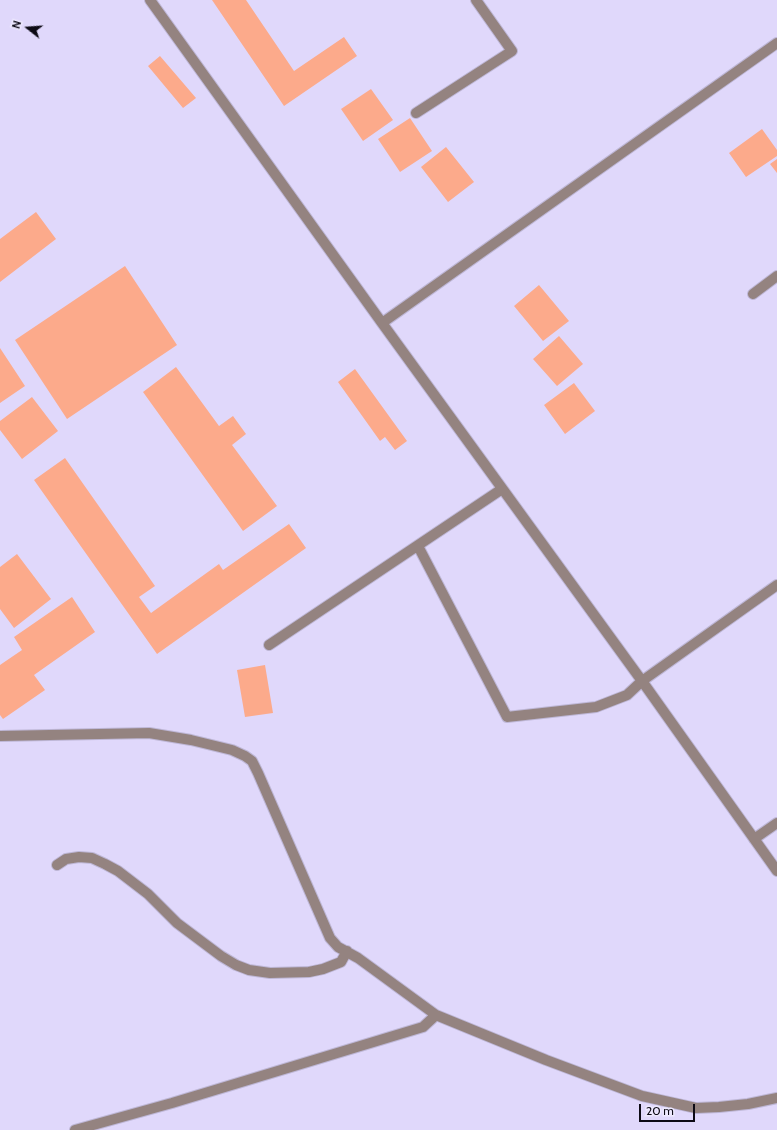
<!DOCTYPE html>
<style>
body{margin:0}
#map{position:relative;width:777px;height:1130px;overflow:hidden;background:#e0d8fb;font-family:Cabin,sans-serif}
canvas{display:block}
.north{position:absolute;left:8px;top:8px;width:40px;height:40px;-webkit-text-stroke:3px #ede8fd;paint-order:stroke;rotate:287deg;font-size:11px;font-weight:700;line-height:16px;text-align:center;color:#0d0a15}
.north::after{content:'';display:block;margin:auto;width:14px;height:18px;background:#0d0a15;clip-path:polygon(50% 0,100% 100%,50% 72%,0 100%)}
.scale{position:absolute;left:639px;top:1104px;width:56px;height:18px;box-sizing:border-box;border:2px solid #0d0a15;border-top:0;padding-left:5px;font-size:12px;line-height:14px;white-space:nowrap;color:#0d0a15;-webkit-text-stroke:3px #ede8fd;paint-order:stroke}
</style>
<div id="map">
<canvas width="777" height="1130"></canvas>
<div class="north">N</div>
<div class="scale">20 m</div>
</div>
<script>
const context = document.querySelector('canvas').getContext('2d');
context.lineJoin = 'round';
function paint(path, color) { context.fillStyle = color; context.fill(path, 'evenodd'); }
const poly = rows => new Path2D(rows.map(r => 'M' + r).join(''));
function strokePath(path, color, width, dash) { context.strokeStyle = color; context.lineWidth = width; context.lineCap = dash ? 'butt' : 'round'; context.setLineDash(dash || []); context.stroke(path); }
const building = poly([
 [212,0,246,0,294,71,344,37,357,56,284,106],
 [160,56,196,98,183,108,148,66],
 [371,89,393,120,363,141,341,109],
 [410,118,432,151,400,172,378,139],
 [762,129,777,150,777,156,746,177,729,153],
 [446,147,474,182,448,202,421,167],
 [777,159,777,173,770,164],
 [36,212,56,239,0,282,0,239],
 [125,266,177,345,67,419,15,340],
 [539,285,569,321,543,341,514,306],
 [559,336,583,364,557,386,533,359],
 [0,348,25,386,0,403],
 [176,367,219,426,233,416,246,434,232,445,277,506,243,531,143,392],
 [355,369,407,441,395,450,385,437,380,441,338,382],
 [574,383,595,411,565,434,544,405],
 [32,397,58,431,22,459,0,430,0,421],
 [65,458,155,586,139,597,151,613,219,564,223,570,289,524,306,548,157,654,34,480],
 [17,554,51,599,14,628,0,609,0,567],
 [72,597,95,632,34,675,45,690,3,719,0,715,0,665,22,650,14,637],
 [265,665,273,713,245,717,237,670]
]);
const minor = poly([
 [150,0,382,323,642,681,777,871],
 [416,113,512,51,476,0],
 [753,294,777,276],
 [382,323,777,43],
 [418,546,507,717,596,707,627,695,642,681,777,585],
 [269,645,502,489],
 [0,736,149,733,191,740,232,750,245,756,252,761,258,773,330,938,338,947,358,958,436,1015,546,1060,642,1096,696,1108,719,1107,748,1104,777,1098],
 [754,839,777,823],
 [57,865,66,859,79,857,92,858,105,864,118,871,148,894,177,923,221,956,236,965,249,970,270,973,309,972,323,969,341,962,347,951],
 [75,1130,172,1103,423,1027,436,1015]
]);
paint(building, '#fcaa8b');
strokePath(minor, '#beb7d6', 12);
strokePath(minor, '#948380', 10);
</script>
